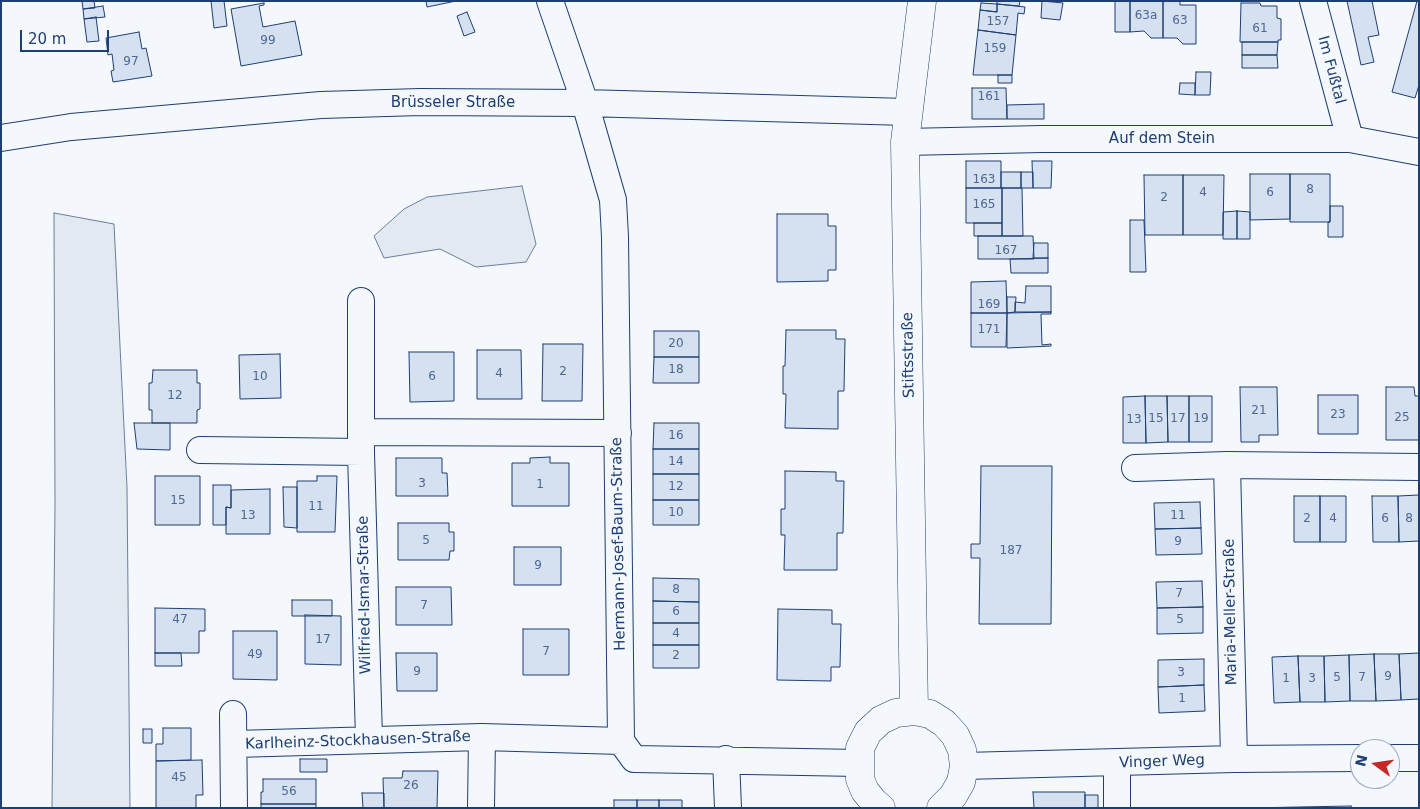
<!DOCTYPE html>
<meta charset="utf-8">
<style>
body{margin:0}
#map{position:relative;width:1420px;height:809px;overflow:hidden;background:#f4f7fb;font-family:"DejaVu Sans",sans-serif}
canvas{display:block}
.frame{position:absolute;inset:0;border:2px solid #1d3f73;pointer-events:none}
.north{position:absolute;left:1350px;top:739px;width:50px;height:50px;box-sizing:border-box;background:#f4f7fb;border:1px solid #9eadc5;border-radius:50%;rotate:284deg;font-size:14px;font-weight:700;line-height:20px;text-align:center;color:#1d3f73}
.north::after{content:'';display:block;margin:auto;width:18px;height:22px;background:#c62828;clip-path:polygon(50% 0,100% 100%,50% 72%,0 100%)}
.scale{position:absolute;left:20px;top:30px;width:89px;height:22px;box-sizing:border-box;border:2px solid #1d3f73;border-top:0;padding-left:6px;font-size:15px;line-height:18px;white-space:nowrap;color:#1d3f73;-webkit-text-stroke:4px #f4f7fb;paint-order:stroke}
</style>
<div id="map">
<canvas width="1420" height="809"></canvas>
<div class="frame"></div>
<div class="north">N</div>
<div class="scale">20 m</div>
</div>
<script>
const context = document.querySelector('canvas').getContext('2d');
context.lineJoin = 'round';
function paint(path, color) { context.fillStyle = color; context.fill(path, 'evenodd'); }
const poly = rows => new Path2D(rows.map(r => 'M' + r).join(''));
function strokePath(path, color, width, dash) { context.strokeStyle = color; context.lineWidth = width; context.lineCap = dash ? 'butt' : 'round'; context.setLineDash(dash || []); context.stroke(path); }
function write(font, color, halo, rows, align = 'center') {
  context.font = font + ' "DejaVu Sans",sans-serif'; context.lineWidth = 4; context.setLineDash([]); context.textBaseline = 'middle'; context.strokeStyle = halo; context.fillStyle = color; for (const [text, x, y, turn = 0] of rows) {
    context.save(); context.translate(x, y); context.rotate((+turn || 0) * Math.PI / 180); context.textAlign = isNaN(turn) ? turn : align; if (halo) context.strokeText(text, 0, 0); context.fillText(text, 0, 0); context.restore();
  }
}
const green = poly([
 [522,186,536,244,526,262,476,267,440,249,384,258,374,236,404,209,427,197,522,186],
 [54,213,114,224,127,488,130,808,52,808,55,505,54,213]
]);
const building = poly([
 [82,1,94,1,95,8,83,9,82,1],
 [211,1,224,1,227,26,214,28,211,1],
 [426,1,456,1,427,7,426,1],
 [997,1,1020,1,1019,6,997,4,997,1],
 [1042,1,1063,3,1060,20,1041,18,1042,1],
 [1115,1,1130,1,1130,32,1115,32,1115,1],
 [1130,1,1163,1,1163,38,1151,38,1144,31,1130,32,1130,1],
 [1163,1,1180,1,1180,5,1196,5,1196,44,1183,44,1177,38,1163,38,1163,1],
 [1347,1,1372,1,1379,35,1368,37,1374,62,1361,65,1347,1],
 [1417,1,1419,1,1419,85,1415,98,1392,92,1417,1],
 [264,3,264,5,259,6,263,27,295,21,302,55,241,66,231,9,264,3],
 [981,3,997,4,997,12,980,10,981,3],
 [1241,3,1260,3,1261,6,1277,6,1277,18,1281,19,1281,40,1278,40,1278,42,1240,42,1241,3],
 [997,4,1025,7,1024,14,1018,13,1016,35,978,30,980,10,997,12,997,4],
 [103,6,105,17,84,19,83,9,103,6],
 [467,12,475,32,464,36,457,16,467,12],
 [96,17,99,41,87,42,84,19,96,17],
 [978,30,1016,35,1012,75,973,75,978,30],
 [139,32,142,49,146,48,152,76,113,82,111,71,114,70,112,54,108,55,106,38,139,32],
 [1242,42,1278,42,1277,55,1242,55,1242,42],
 [1242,55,1277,55,1278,68,1242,68,1242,55],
 [1196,72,1211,72,1210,95,1195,95,1196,72],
 [998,75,1012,75,1012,83,998,83,998,75],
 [1180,83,1195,83,1195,95,1179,94,1180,83],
 [972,88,1006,88,1007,119,972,119,972,88],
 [1044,104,1044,119,1007,119,1007,105,1044,104],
 [966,161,1001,161,1001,188,966,188,966,161],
 [1032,161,1052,161,1051,188,1033,188,1032,161],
 [1001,172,1021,172,1021,188,1001,188,1001,172],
 [1021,172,1033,172,1033,188,1021,188,1021,172],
 [1250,174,1290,174,1290,219,1250,220,1250,174],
 [1290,174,1330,174,1330,222,1290,222,1290,174],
 [1144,175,1183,175,1183,235,1145,235,1144,175],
 [1183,175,1224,175,1223,235,1183,235,1183,175],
 [966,188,1002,188,1002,223,966,223,966,188],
 [1002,188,1022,188,1023,236,1002,236,1002,188],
 [1330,206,1343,206,1343,237,1328,237,1328,222,1330,222,1330,206],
 [1237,211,1237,239,1223,239,1223,212,1237,211],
 [1237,211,1250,212,1250,239,1237,239,1237,211],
 [777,214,828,214,828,226,836,226,836,270,828,270,828,281,777,282,777,214],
 [1130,220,1144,220,1146,272,1130,272,1130,220],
 [974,223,1002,223,1002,236,974,236,974,223],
 [978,236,1033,236,1034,259,978,259,978,236],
 [1034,243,1048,243,1048,258,1033,258,1034,243],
 [1048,258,1048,273,1011,273,1010,259,1048,258],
 [1006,281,1007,313,971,313,971,282,1006,281],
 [1026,286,1051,286,1051,312,1015,312,1015,302,1025,303,1026,286],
 [1007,297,1016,297,1015,312,1007,313,1007,297],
 [1051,312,1051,314,1041,314,1042,345,1051,344,1051,346,1007,348,1007,313,1051,312],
 [971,313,1007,313,1006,347,971,347,971,313],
 [786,330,836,330,836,339,845,339,844,391,838,391,838,429,785,428,786,394,783,394,783,366,785,366,786,330],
 [654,331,699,331,699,357,654,357,654,331],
 [543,344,583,344,582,401,542,401,543,344],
 [477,350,521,350,522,399,477,399,477,350],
 [409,352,454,352,454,401,410,402,409,352],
 [280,354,281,398,240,399,239,355,280,354],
 [654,357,699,357,699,383,653,383,654,357],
 [153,370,197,370,197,383,200,383,200,409,197,410,197,423,152,423,152,410,149,410,149,383,152,383,153,370],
 [1240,387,1277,387,1278,435,1259,435,1259,442,1241,442,1240,387],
 [1386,387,1414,387,1415,396,1419,396,1419,440,1386,440,1386,387],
 [1318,395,1358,395,1358,434,1318,434,1318,395],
 [1145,396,1167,396,1168,442,1146,443,1145,396],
 [1145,396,1146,443,1123,443,1123,397,1145,396],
 [1167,396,1189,396,1189,442,1168,442,1167,396],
 [1189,396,1212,396,1212,442,1189,442,1189,396],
 [134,423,170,423,170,450,137,449,134,423],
 [654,423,699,423,699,449,653,449,654,423],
 [653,449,699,449,699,474,653,474,653,449],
 [550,457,550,463,569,463,569,506,512,506,512,463,530,463,530,458,550,457],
 [396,458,442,458,442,473,447,473,448,496,396,496,396,458],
 [981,466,1052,466,1051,624,979,624,980,558,971,558,971,544,980,544,981,466],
 [785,471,836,472,836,481,844,481,843,533,837,533,837,570,784,570,785,535,781,535,781,509,785,509,785,471],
 [653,474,699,474,699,500,653,500,653,474],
 [155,476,200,476,200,525,155,525,155,476],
 [317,476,337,476,335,532,297,532,297,481,317,481,317,476],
 [213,485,231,485,231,508,226,507,226,525,213,525,213,485],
 [283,487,297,487,297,528,284,527,283,487],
 [270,489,270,534,226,534,226,507,231,508,231,490,270,489],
 [1419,495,1419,541,1399,542,1398,496,1419,495],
 [1294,496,1320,496,1320,542,1294,542,1294,496],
 [1320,496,1346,496,1346,542,1320,542,1320,496],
 [1372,496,1398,496,1399,542,1373,542,1372,496],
 [653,500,699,500,699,525,653,525,653,500],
 [1200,502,1201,528,1155,529,1154,503,1200,502],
 [398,523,449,523,449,532,454,532,454,551,450,551,449,560,398,560,398,523],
 [1201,528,1202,554,1156,555,1155,529,1201,528],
 [514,547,561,547,561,585,514,585,514,547],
 [653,578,699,579,699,602,653,601,653,578],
 [1202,581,1203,607,1157,608,1156,582,1202,581],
 [396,587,451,587,452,625,396,625,396,587],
 [292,600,332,600,332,616,292,616,292,600],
 [653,601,699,602,699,623,653,623,653,601],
 [1203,607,1203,633,1157,634,1157,608,1203,607],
 [155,608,205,609,205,631,199,631,199,653,155,653,155,608],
 [778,609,832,610,832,624,841,624,840,667,831,667,831,681,777,680,778,609],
 [305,615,341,616,341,665,305,664,305,615],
 [653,623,699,623,699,645,653,645,653,623],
 [523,629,569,629,569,675,523,675,523,629],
 [233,631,277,631,277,680,233,679,233,631],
 [653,645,699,645,699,668,653,668,653,645],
 [155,653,181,653,182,666,155,666,155,653],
 [396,653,437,653,437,691,397,691,396,653],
 [1419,653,1419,699,1401,700,1399,654,1419,653],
 [1374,654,1399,654,1401,700,1376,701,1374,654],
 [1374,654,1376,701,1350,701,1349,655,1374,654],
 [1349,655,1350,701,1325,702,1324,656,1349,655],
 [1298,656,1324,656,1325,702,1300,702,1298,656],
 [1298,656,1300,702,1274,703,1272,657,1298,656],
 [1204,659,1204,685,1158,687,1158,660,1204,659],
 [1204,685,1205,711,1159,713,1158,687,1204,685],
 [163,728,191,728,191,760,156,761,156,744,163,744,163,728],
 [143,729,152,729,152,743,143,743,143,729],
 [300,759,327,759,327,772,300,772,300,759],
 [202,760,203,795,196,795,196,808,156,808,156,761,202,760],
 [403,771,438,771,437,808,384,808,383,778,402,778,403,771],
 [263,779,316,779,316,804,261,804,261,792,263,792,263,779],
 [1033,792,1085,792,1085,808,1034,808,1033,792],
 [362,793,384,793,384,808,363,808,362,793],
 [1085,795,1098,795,1098,808,1085,808,1085,795],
 [614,800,637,800,637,808,614,808,614,800],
 [637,800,659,800,659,808,637,808,637,800],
 [659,800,682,800,682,808,659,808,659,800],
 [261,804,316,804,316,808,261,808,261,804],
 [1351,806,1352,808,1247,808,1351,806]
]);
const street = poly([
 [550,1,585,103,613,200,615,237,621,741,634,759,859,763],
 [1313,1,1350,139],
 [1,138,71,127,321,105,420,102,585,103,907,112],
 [905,142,1042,139,1350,139,1419,152],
 [361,301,361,452,369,739],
 [362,432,618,433],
 [200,450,361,452],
 [1227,465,1419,467],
 [1135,468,1227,465,1234,759],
 [233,714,234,808],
 [235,744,482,737,621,741],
 [1390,758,1419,758],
 [726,759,728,808],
 [964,766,1234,759,1360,758],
 [481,808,482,737],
 [1117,808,1117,764]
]);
const secondary = poly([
 [914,711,905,142,922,1],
 [881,808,874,802,865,791,860,779,860,748,868,732,881,720,896,713,914,711,930,714,944,723,955,735,962,750,964,766,961,782,953,796,941,808]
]);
const numberNames = [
 ["63a",1146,16],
 ["63",1180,21],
 ["157",998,22],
 ["61",1260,29],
 ["99",268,41],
 ["159",995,49],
 ["97",131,62],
 ["161",989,97],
 ["163",984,180],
 ["8",1310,190],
 ["4",1203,193],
 ["6",1270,193],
 ["2",1164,198],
 ["165",984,205],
 ["167",1006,251],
 ["169",989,305],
 ["171",989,330],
 ["20",676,344],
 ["18",676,370],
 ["2",563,372],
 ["4",499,374],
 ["10",260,377],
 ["6",432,377],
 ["12",175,396],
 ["21",1259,411],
 ["23",1338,415],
 ["25",1402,418],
 ["15",1156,419],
 ["17",1178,419],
 ["19",1201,419],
 ["13",1134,420],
 ["16",676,436],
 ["14",676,462],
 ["3",422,484],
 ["1",540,485],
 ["12",676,487],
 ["15",178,501],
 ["11",316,507],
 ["10",676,513],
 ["13",248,516],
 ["11",1178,516],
 ["2",1307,519],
 ["4",1333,519],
 ["6",1385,519],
 ["8",1409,519],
 ["5",426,541],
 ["9",1178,542],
 ["187",1011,551],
 ["9",538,566],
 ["8",676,590],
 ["7",1179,594],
 ["7",424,606],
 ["6",676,612],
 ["47",180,620],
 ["5",1180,620],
 ["4",676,634],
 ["17",323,640],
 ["7",546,652],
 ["49",255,655],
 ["2",676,656],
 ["9",417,672],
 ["3",1181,673],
 ["9",1388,677],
 ["5",1337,678],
 ["7",1362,678],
 ["1",1286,679],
 ["3",1312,679],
 ["1",1182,699],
 ["45",179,778],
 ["26",411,786],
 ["56",289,792]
];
const streetNames = [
 ["Im Fußtal",1331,70,75],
 ["Brüsseler Straße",453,103],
 ["Auf dem Stein",1162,139],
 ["Stiftsstraße",909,355,-91],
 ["Hermann-Josef-Baum-Straße",619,544,-91],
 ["Wilfried-Ismar-Straße",365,595,-91],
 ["Maria-Meller-Straße",1231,612,-91],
 ["Karlheinz-Stockhausen-Straße",358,741,-2],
 ["Vinger Weg",1162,762,-2]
];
paint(green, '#e3e9f0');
strokePath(green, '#687fa3', 1);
paint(building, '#d5e0f0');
strokePath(building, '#1d3f73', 1);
strokePath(street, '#1d3f73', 28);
strokePath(secondary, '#1d3f73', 29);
strokePath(street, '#f4f7fb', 26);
strokePath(secondary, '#f4f7fb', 28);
write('12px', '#4b6792', null, numberNames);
write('15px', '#1d3f73', '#f4f7fb', streetNames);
</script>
